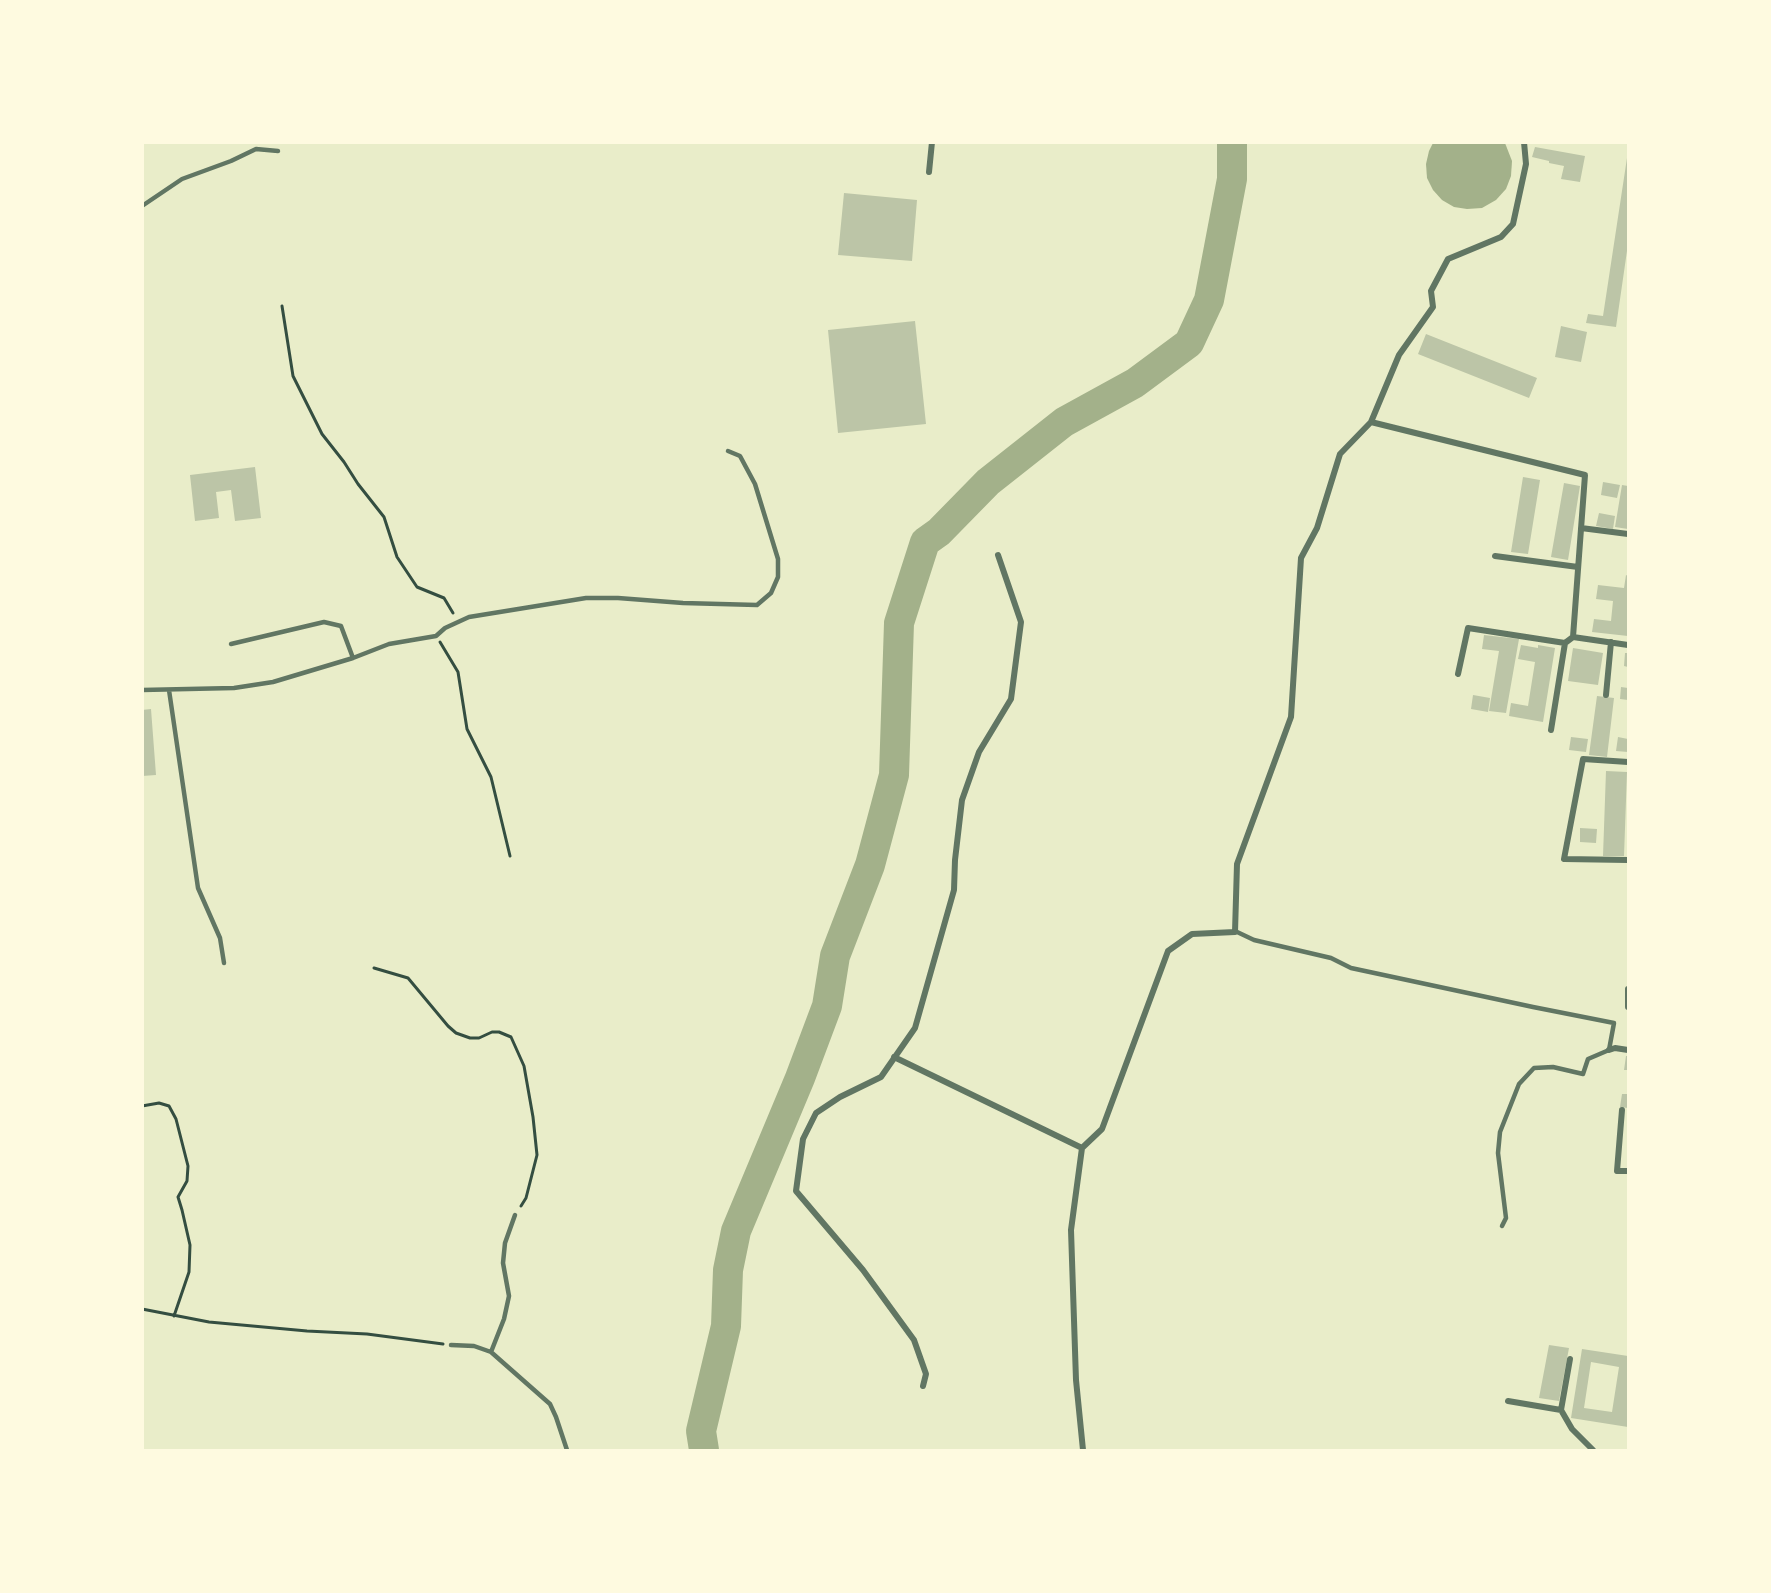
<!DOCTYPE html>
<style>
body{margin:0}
#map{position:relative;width:1771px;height:1593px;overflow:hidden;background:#e9edc9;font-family:Quicksand,sans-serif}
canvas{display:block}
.frame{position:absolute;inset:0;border:144px solid #fefae0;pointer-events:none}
</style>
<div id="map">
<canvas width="1771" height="1593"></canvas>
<div class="frame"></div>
</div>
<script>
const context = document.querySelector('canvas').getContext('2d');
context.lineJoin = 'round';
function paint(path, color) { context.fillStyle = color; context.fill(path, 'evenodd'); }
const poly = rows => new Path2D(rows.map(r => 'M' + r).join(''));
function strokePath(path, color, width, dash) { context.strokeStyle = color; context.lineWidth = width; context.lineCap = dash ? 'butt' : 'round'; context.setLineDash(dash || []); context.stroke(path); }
const water = poly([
 [1433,143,1505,143,1512,161,1511,176,1506,189,1496,200,1482,208,1467,209,1454,207,1442,200,1433,190,1427,178,1426,164,1429,151]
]);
const river = poly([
 [704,1450,701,1431,726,1326,728,1270,736,1231,800,1078,827,1006,835,956,870,865,894,775,899,623,925,542,939,532,988,482,1064,422,1135,383,1189,343,1209,300,1232,179,1232,142]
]);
const building = poly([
 [1535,147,1585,156,1580,182,1561,179,1564,166,1549,163,1549,161,1532,157],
 [1627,158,1628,158,1628,244,1616,327,1586,323,1588,314,1603,316],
 [844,193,917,200,912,261,838,255],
 [915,321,926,424,838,433,828,330],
 [1561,326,1587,332,1581,362,1555,357],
 [1426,334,1537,378,1529,398,1418,354],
 [255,467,261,518,235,521,231,490,216,492,219,518,195,521,190,475],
 [1523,477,1540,480,1528,554,1511,552],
 [1603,482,1620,485,1617,498,1601,495],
 [1564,483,1580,486,1568,560,1551,557],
 [1622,485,1628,486,1628,529,1615,527],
 [1599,513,1615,516,1613,529,1596,526],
 [1626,575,1628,576,1628,636,1592,632,1594,619,1611,621,1613,601,1596,599,1598,585,1624,588],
 [1484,635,1519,639,1506,713,1489,711,1499,651,1482,649],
 [1521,645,1538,648,1538,645,1555,648,1543,722,1509,716,1511,703,1528,706,1535,662,1518,659],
 [1573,648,1603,653,1598,685,1568,681],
 [1625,653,1628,653,1628,667,1624,666],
 [1621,687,1628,688,1628,700,1620,699],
 [1473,695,1490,698,1488,712,1471,709],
 [1597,696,1614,698,1607,757,1589,755],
 [151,709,156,775,142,776,142,710],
 [1571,737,1588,739,1586,752,1569,750],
 [1618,737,1628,739,1628,752,1616,751],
 [1606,771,1627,772,1624,856,1603,856],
 [1580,828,1597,829,1596,843,1580,842],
 [1626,1056,1628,1056,1628,1070,1624,1070],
 [1622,1094,1628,1094,1628,1108,1620,1107],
 [1549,1345,1569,1348,1559,1401,1539,1398],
 [1582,1349,1628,1356,1628,1427,1571,1418],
 [1591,1362,1619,1367,1612,1412,1584,1408]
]);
const path = poly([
 [282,306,293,376,322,434,344,462,358,484,384,517,397,557,417,587,444,598,453,613],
 [440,642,458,672,467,729,491,777,510,856],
 [374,968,408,978,448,1026,456,1033,470,1038,479,1038,492,1032,499,1032,511,1037,524,1066,533,1117,537,1155,526,1198,521,1206],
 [142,1106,159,1103,169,1106,176,1119,188,1166,187,1181,178,1197,182,1210,190,1245,189,1272,174,1316],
 [142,1309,209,1322,307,1331,367,1334,443,1344]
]);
const service = poly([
 [142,206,182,179,231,161,256,149,278,151],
 [231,644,324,622,341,626,353,658],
 [142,690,234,688,273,682,353,658,389,644,436,636,445,628,469,617,586,598,618,598,683,603,757,605,771,593,778,577,778,559,755,484,740,456,728,451],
 [169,690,198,888,220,938,224,963],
 [1235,931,1254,940,1331,958,1351,968,1533,1007,1614,1023,1609,1050,1588,1059,1583,1074,1553,1067,1534,1068,1519,1084,1500,1132,1498,1153,1506,1218,1502,1226],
 [451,1345,474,1346,491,1352,550,1404,556,1417,567,1450],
 [491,1352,504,1319,509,1296,503,1263,505,1243,515,1215]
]);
const minor = poly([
 [929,172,932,142],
 [1371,422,1585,475,1573,637,1628,645],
 [1581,528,1628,534],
 [1495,556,1578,567],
 [1458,674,1468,628,1565,643,1573,637],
 [1606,695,1611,642],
 [1551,730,1565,643],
 [1628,762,1583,759,1564,859,1628,860],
 [1628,989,1628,1007],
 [1609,1050,1615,1048,1628,1050],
 [894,1057,1082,1148],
 [1622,1110,1617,1171,1628,1171],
 [923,1386,926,1374,914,1340,863,1270,796,1191,803,1139,816,1113,840,1097,881,1077,915,1028,954,890,955,860,962,800,979,752,1011,699,1021,622,998,555],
 [1508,1401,1561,1410,1572,1429,1593,1450],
 [1561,1410,1570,1359],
 [1083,1450,1076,1380,1071,1230,1082,1148,1102,1129,1168,951,1192,934,1235,932,1237,864,1291,717,1301,558,1317,528,1340,454,1371,422,1399,355,1433,307,1431,291,1448,259,1501,237,1513,224,1526,164,1524,142]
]);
paint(water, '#a3b18a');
strokePath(river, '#a3b18a', 30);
paint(building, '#bcc5a7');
strokePath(path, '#344e41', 3);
strokePath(service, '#617663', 4.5);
strokePath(minor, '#617663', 6);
</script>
